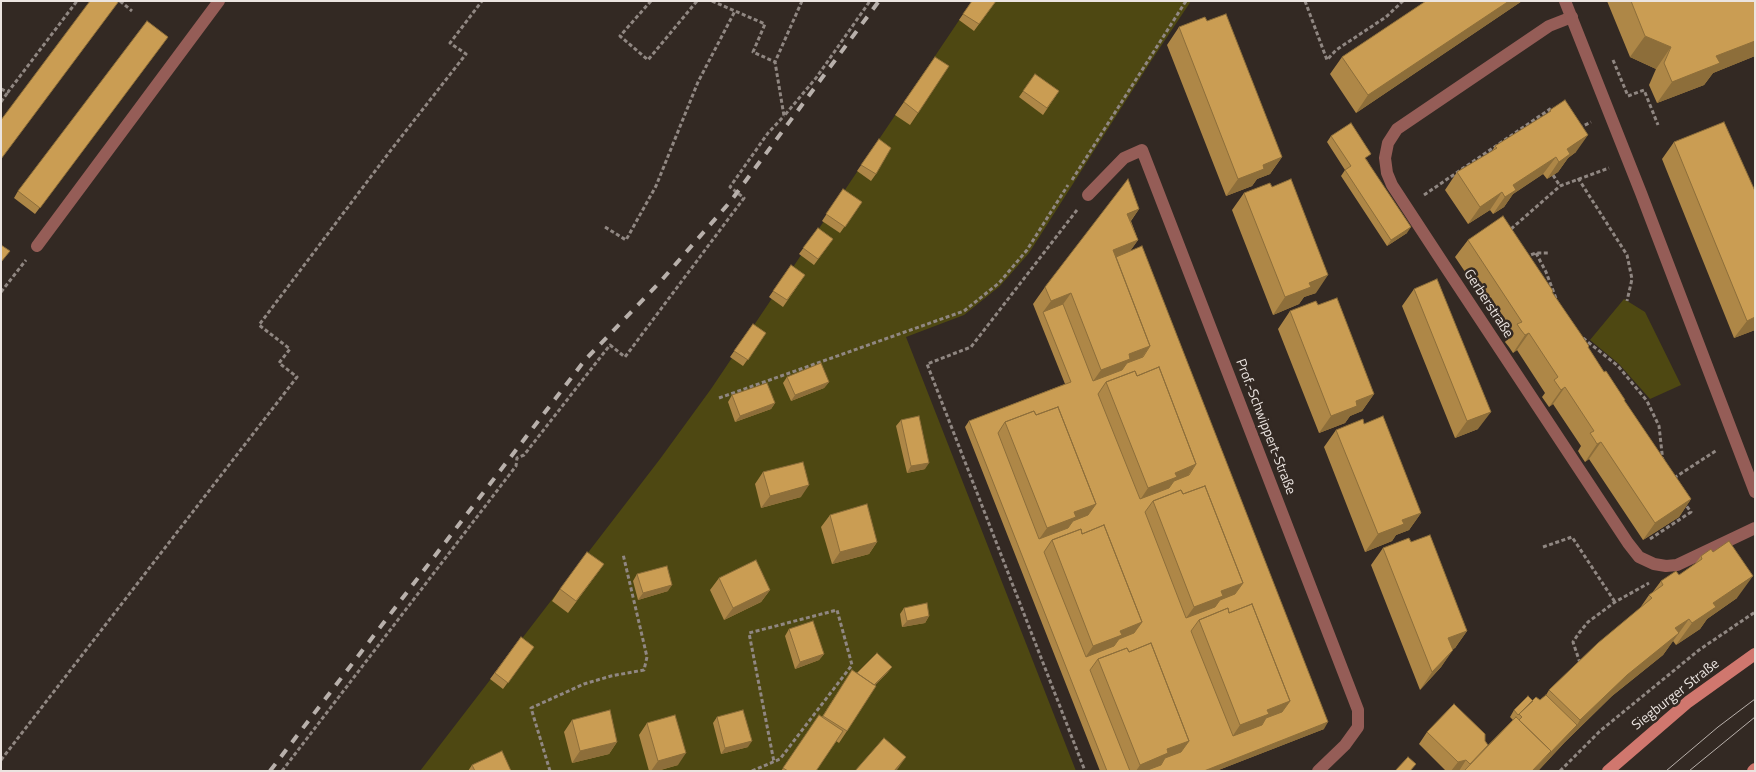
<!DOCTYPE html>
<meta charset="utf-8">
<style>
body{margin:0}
#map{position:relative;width:1756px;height:772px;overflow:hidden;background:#332923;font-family:"Titillium Web",sans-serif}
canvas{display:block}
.frame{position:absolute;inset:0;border:2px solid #ebe4e0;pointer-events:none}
</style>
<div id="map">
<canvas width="1756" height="772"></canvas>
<div class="frame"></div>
</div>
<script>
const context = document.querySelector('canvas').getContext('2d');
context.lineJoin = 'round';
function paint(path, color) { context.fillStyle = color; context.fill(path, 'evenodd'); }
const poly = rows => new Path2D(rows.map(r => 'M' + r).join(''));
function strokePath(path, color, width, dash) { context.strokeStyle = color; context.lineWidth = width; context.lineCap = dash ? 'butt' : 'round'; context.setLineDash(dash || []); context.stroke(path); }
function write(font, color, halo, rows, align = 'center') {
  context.font = font + ' "Titillium Web",sans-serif'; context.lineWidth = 5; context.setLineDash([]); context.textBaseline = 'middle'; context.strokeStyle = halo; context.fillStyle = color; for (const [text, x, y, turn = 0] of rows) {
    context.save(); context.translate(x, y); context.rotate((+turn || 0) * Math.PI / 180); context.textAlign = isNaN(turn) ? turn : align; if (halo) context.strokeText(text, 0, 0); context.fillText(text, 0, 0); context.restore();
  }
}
const green = poly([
 [972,1,1191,1,1151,61,1029,253,1000,286,964,315,906,337,1076,771,420,771,660,459,711,389],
 [1624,299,1645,312,1681,385,1650,399,1619,364,1590,340]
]);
const path = poly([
 [120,1,132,11],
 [651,1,620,36,648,60,697,1],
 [712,1,765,24,753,52,775,62],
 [802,1,775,62,784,116,816,78,870,1],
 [1305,1,1327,60,1336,50,1386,17,1403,1],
 [1613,60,1628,96,1644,90,1658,125],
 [1,89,8,92,77,1],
 [1,102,8,92],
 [1579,128,1591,122],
 [1553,175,1560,186],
 [1578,178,1627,255,1632,279,1627,301],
 [1072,180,1186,1],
 [1424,195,1553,107],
 [1077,210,971,347,927,364,1085,771],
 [605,227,626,240,656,186,698,82,735,11],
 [1511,229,1560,186,1609,168],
 [1536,253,1546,272,1557,301],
 [1525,257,1536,253,1549,253],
 [1,292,26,260],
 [1583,338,1618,366,1647,401,1659,426,1663,462],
 [719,398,964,311,999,283,1027,250,1068,185],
 [1674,478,1717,450],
 [1650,539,1691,512,1685,504],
 [1543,547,1572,537,1615,602],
 [1580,663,1573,642,1579,633,1588,622,1615,602,1649,583],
 [1,760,297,377,279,363,290,349,259,325,391,150,466,54,450,43,482,1],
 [282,771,516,466,517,458,524,455,610,345,625,357,744,198,730,187,768,133,784,116],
 [550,771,531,708,584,684,611,676,644,670,647,657,623,554],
 [752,771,780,759,852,665,837,610,749,633,774,762],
 [1560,771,1600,731,1699,650,1755,612]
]);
const service = poly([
 [1572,17,1549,26,1397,129,1388,143,1385,158,1387,173,1392,185,1445,266,1628,543,1639,557,1654,564,1666,566,1677,565,1755,528],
 [37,246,219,1]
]);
const minor = poly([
 [1565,1,1641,193,1755,492],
 [1088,195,1124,158,1142,150,1358,710,1358,727,1345,745,1318,771]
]);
const secondary = poly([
 [1608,771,1688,702,1755,654],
 [1753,771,1755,769]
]);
const tram = poly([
 [1666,771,1718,727,1755,699],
 [1689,771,1755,717]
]);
const rail = poly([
 [270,771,585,360,660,282,730,202,879,1]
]);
const wall = poly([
 [972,1,996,1,974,31,959,20],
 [1426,1,1522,1,1356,113,1330,74,1342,57],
 [1607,1,1755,1,1755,56,1713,73,1704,85,1657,103,1649,85,1656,69,1630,57],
 [1179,27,1282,157,1270,174,1257,179,1252,186,1226,196,1167,45],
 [168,37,35,214,14,198,18,191],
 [935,57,918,113,910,125,895,115],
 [1035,74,1059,91,1043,115,1019,97],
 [1550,110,1576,152,1568,158,1558,172,1547,179,1543,174,1513,194,1504,207,1493,214,1490,210,1468,224,1445,190,1457,172,1492,151,1495,146,1547,114],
 [1331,136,1367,160,1407,233,1387,246,1341,176,1345,170,1327,142],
 [879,139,876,174,871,181,857,171],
 [1674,142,1755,191,1755,330,1734,338,1662,159],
 [843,189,862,202,840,233,822,221],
 [1244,193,1316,293,1304,297,1299,304,1273,315,1232,210],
 [1139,209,1131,221,1138,240,1130,251,1324,729,1216,771,1100,771,965,427,969,421,1065,384,1033,304,1045,287],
 [818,228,833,239,814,265,799,254],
 [1468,240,1552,292,1604,372,1625,400,1624,401,1691,499,1679,517,1643,540,1589,459,1585,462,1581,456,1578,451,1581,446,1553,404,1549,407,1542,397,1545,393,1517,350,1513,353,1509,347,1505,342,1509,337,1455,257],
 [791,265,805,275,783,307,769,297],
 [1414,289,1478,429,1455,438,1402,306],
 [1318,305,1374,394,1362,411,1350,416,1345,423,1319,433,1278,329,1290,311],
 [753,324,766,333,743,366,730,357],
 [787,377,829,382,824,388,791,401,783,383],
 [732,395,775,403,771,409,735,422,728,402],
 [901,420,925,469,907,473,896,426],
 [1364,424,1421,513,1409,530,1396,535,1392,541,1365,552,1324,447,1336,430],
 [763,472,801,497,761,508,755,484],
 [830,515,877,542,869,554,832,564,821,527],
 [1411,542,1467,631,1455,648,1453,649,1441,667,1420,690,1371,565,1383,548],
 [1701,556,1737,598,1707,619,1700,629,1676,645,1673,641,1663,655,1612,696,1565,742,1538,771,1446,771,1419,744,1427,732,1485,741,1488,745,1513,720,1510,717,1514,710,1533,701,1540,700,1546,695,1549,690,1640,608,1649,595,1652,593,1661,581,1679,575,1695,564],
 [604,564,568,613,552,601,560,589],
 [637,574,668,591,638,600,633,581],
 [719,578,770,590,761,602,724,620,710,590],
 [904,608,929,616,925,623,902,627,900,614],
 [789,629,824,654,819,660,795,669,785,636],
 [521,637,534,647,503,689,490,679],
 [892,667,887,673,875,685,847,731,839,743,836,741,816,771,781,771,819,715,822,717,852,670,857,673],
 [717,717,748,747,721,754,713,723],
 [572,720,617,742,609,754,572,763,564,732],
 [647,723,678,765,657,771,649,771,639,735],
 [472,765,511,771,468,771]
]);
const shadedWall = poly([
 [1509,1,1522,1,1356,113,1368,95],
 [1645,36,1671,47,1656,69,1630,57],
 [1755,41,1755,56,1713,73,1704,85,1657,103,1672,82,1716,56],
 [1588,135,1576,152,1568,158,1558,172,1547,179,1567,149],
 [1282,157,1270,174,1257,179,1252,186,1226,196,1238,179,1263,165],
 [1556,157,1543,174,1513,194,1504,207,1493,214,1513,185],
 [1502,192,1490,210,1468,224,1480,207],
 [1139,209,1127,226,1127,214],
 [1411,227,1407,233,1387,246,1391,240],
 [1138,240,1126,257,1107,265,1113,250],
 [1328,275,1316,293,1304,297,1299,304,1273,315,1285,297,1309,283],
 [1071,293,1059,310,1043,312,1051,301],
 [1755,317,1755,330,1734,338,1747,321],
 [1529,333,1517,350,1513,353,1525,335],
 [1150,346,1138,363,1118,376,1089,387,1101,370,1129,354],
 [829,382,824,388,791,401,795,395],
 [1565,387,1553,404,1549,407,1561,390],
 [1374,394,1362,411,1350,416,1345,423,1319,433,1331,416,1356,401],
 [775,403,771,409,735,422,740,416],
 [1491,412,1478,429,1455,438,1467,421],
 [1601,442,1589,459,1585,462,1597,444],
 [929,463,925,469,907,473,911,466],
 [1196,464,1184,481,1164,494,1136,506,1148,488,1175,473],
 [809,485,801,497,761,508,770,496],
 [1691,499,1679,517,1643,540,1655,523],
 [1096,504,1084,521,1035,545,1047,528,1074,512],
 [1421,513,1409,530,1396,535,1392,541,1365,552,1378,534,1402,520],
 [877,542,869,554,832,564,840,552],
 [1753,576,1737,598,1707,619,1700,629,1676,645,1692,623,1713,603],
 [1243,583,1231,600,1211,613,1182,624,1194,607,1221,591],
 [672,585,668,591,638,600,643,593],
 [770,590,761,602,724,620,733,608],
 [929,616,925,623,902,627,907,621],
 [1689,619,1663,655,1612,696,1565,742,1538,771,1532,771,1577,725,1580,720,1675,628],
 [1142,622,1130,640,1110,653,1081,664,1093,646,1120,631],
 [1467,631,1455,648,1436,655,1448,638],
 [1453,650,1441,667,1420,690,1432,672],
 [824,654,819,660,795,669,800,662],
 [892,667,887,673,867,694,872,687],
 [1290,701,1278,718,1228,743,1240,725,1267,710],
 [1328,722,1324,729,1216,771,1204,771],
 [752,741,748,747,721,754,725,748],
 [1189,741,1177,758,1156,771,1136,771,1140,765,1167,749],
 [617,742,609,754,572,763,580,751],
 [686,753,678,765,657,771,651,771,658,761],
 [906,757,897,770,896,771,894,771],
 [1466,760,1459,771,1451,771,1458,762]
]);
const building = poly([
 [90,1,119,1,1,159,1,120,90,1],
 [972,1,996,1,979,24,963,14,972,1],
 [1426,1,1509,1,1368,95,1342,57,1426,1],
 [1631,1,1755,1,1755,41,1716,56,1720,63,1672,82,1664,63,1671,47,1645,36,1631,1],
 [1226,14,1282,157,1263,165,1264,169,1238,179,1179,27,1205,17,1207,21,1226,14],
 [147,21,168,37,40,208,18,191,147,21],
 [935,57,949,66,918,113,904,102,935,57],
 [1035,74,1059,91,1047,108,1023,91,1035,74],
 [1565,100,1588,135,1567,149,1570,154,1559,162,1556,157,1513,185,1516,190,1505,197,1502,192,1480,207,1457,172,1497,148,1495,146,1551,111,1550,110,1565,100],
 [1724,122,1755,191,1755,317,1747,321,1674,142,1724,122],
 [1351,123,1371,154,1365,158,1411,227,1391,240,1345,170,1351,166,1331,136,1351,123],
 [879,139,891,148,876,174,861,165,879,139],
 [1128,179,1139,209,1127,214,1138,240,1113,250,1150,346,1129,354,1130,359,1101,370,1071,293,1051,301,1045,287,1128,179],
 [1291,179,1328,275,1309,283,1311,287,1285,297,1244,193,1270,183,1272,187,1291,179],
 [843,189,862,202,845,227,826,214,843,189],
 [1503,216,1553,291,1552,292,1589,346,1588,347,1604,372,1606,371,1625,400,1624,400,1691,499,1655,523,1601,442,1597,444,1594,439,1590,433,1594,431,1565,387,1561,390,1554,380,1558,377,1529,333,1525,335,1521,330,1517,324,1522,322,1468,240,1503,216],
 [818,228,833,239,818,259,803,248,818,228],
 [1,245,10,251,1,262,1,245],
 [1142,246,1328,722,1204,771,1145,771,1161,765,1165,758,1181,752,1189,741,1151,643,1129,652,1127,648,1098,659,1090,670,1130,771,1107,771,969,421,1071,382,1043,312,1063,304,1093,381,1122,370,1127,363,1143,357,1150,346,1116,257,1142,246],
 [1159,367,1196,464,1189,475,1174,481,1169,488,1140,499,1098,394,1106,382,1135,371,1137,376,1159,367],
 [1058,407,1096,504,1088,515,1073,521,1068,528,1039,539,998,433,1005,422,1034,411,1036,415,1058,407],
 [1205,486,1243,583,1235,594,1220,600,1215,607,1186,618,1145,512,1153,501,1181,490,1183,494,1205,486],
 [1104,525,1142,622,1134,633,1119,639,1114,646,1086,657,1044,552,1052,540,1081,529,1082,534,1104,525],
 [1252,604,1290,701,1282,712,1266,718,1262,725,1233,736,1191,631,1199,620,1228,608,1229,613,1252,604],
 [791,265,805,275,787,300,773,291,791,265],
 [1437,279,1491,412,1467,421,1414,289,1437,279],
 [1337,298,1374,394,1356,401,1357,406,1331,416,1290,311,1316,301,1318,305,1337,298],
 [753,324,766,333,748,360,734,351,753,324],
 [821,363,829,382,795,395,787,377,821,363],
 [1159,367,1196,464,1175,473,1177,477,1148,488,1106,382,1135,371,1137,376,1159,367],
 [767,383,775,403,740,416,732,395,767,383],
 [1058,407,1096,504,1074,512,1076,517,1047,528,1005,422,1034,411,1036,415,1058,407],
 [919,416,929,463,911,466,901,420,919,416],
 [1383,416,1421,513,1402,520,1404,524,1378,534,1336,430,1363,419,1364,424,1383,416],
 [803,462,809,485,770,496,763,472,803,462],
 [1205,486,1243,583,1221,591,1223,596,1194,607,1153,501,1181,490,1183,494,1205,486],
 [867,504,877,542,840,552,830,515,867,504],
 [1104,525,1142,622,1120,631,1122,635,1093,646,1052,540,1081,529,1082,534,1104,525],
 [1430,535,1467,631,1448,638,1453,650,1432,672,1383,548,1409,538,1411,542,1430,535],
 [1729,541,1753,576,1713,603,1716,607,1692,623,1689,619,1675,628,1679,633,1627,675,1580,720,1549,690,1598,643,1652,598,1649,595,1663,585,1661,581,1676,571,1679,575,1702,559,1701,556,1711,549,1713,552,1729,541],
 [587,552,604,564,576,601,560,589,587,552],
 [756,560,770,590,733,608,719,578,756,560],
 [667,566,672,585,643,593,637,574,667,566],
 [927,603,929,616,907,621,904,608,927,603],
 [1252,604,1290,701,1267,710,1269,714,1240,725,1199,620,1228,608,1229,613,1252,604],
 [813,621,824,654,800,662,789,629,813,621],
 [521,637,534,647,508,683,495,673,521,637],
 [1151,643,1189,741,1167,749,1168,753,1140,765,1098,659,1127,648,1129,652,1151,643],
 [877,653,892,667,874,685,857,673,877,653],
 [852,670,876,686,847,731,823,716,852,670],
 [1546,695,1577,725,1547,756,1551,751,1519,720,1522,717,1519,714,1536,697,1540,700,1546,695],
 [1528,696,1533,701,1518,715,1514,710,1528,696],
 [1454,704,1485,734,1485,741,1488,745,1470,764,1466,760,1458,762,1427,732,1454,704],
 [610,710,617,742,580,751,572,720,610,710],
 [743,710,752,741,725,748,717,717,743,710],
 [675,715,686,753,658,761,647,723,675,715],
 [819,715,843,731,816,771,788,771,783,768,819,715],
 [1516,717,1551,751,1532,771,1464,771,1516,717],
 [884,738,906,757,894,771,855,771,884,738],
 [502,751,511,771,475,771,472,765,502,751],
 [1408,757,1416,764,1410,771,1395,771,1408,757]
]);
const streetNames = [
 ["Gerberstraße",1488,304,57],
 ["Prof.-Schwippert-Straße",1265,427,69],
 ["Siegburger Straße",1676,695,-38]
];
paint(green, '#4e4812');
strokePath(path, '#908782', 3, [4, 2.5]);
strokePath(service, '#955d57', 12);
strokePath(minor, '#955d57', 12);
strokePath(secondary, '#d0776e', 12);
strokePath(tram, '#b8b0ab', 1);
strokePath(rail, '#b8b0ab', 4, [9, 9]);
paint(wall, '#ae8747');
paint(shadedWall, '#8d6e3a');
paint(building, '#ca9d53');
strokePath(building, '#8d6e3a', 1);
write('14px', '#ebe4e0', '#332923', streetNames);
</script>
